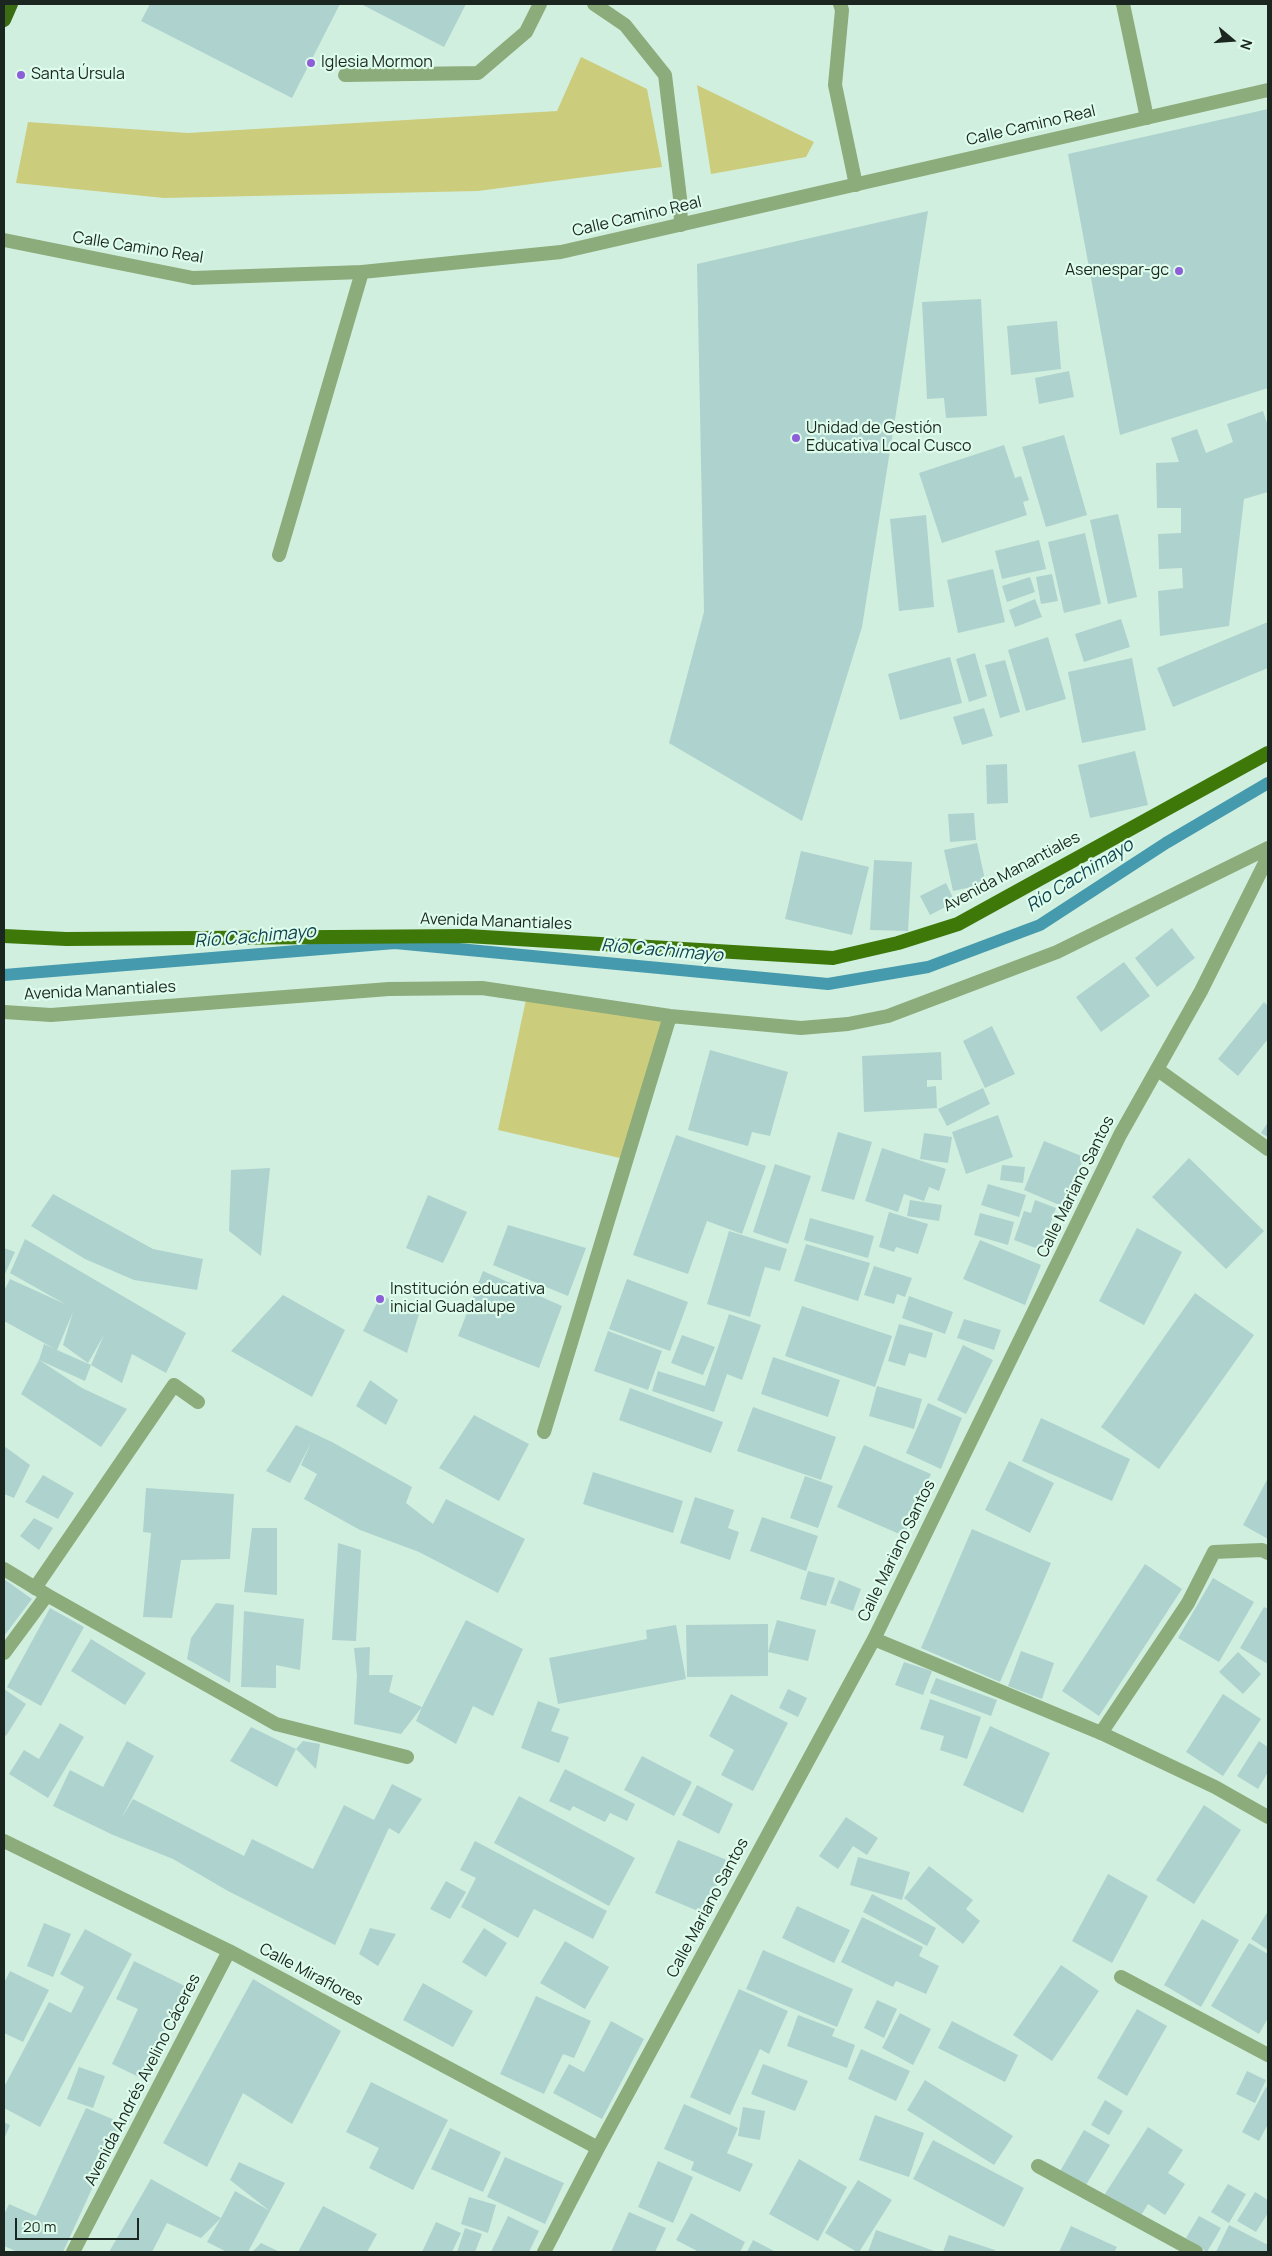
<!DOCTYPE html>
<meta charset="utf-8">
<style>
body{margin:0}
#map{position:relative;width:1272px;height:2256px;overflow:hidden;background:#d1efdf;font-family:Manrope,sans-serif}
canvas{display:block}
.frame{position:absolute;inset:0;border:5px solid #1b2620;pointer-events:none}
.north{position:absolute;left:1207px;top:15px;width:50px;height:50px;-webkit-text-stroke:4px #defcec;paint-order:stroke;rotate:108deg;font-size:14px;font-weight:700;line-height:20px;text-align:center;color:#1b2620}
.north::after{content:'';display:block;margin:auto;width:18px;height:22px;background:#1b2620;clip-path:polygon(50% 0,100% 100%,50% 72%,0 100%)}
.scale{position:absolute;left:15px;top:2218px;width:124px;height:22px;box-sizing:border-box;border:2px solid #1b2620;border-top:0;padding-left:6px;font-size:15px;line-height:18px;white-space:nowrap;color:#1b2620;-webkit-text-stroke:4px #defcec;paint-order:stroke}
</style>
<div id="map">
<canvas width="1272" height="2256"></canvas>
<div class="frame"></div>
<div class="north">N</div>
<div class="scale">20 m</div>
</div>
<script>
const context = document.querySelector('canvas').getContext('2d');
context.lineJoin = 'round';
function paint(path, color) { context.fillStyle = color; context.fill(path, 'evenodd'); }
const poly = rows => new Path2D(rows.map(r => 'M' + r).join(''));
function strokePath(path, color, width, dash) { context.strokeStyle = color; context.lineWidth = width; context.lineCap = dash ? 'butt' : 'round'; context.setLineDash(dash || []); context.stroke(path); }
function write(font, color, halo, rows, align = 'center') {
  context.font = font + ' Manrope,sans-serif'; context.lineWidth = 4.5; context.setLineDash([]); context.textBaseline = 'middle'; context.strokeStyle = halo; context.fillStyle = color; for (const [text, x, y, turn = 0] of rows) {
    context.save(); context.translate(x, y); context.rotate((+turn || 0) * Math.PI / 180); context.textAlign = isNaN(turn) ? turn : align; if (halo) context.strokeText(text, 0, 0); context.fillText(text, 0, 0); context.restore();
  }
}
const green = poly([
 [581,57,647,89,662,167,478,191,164,198,16,183,28,122,188,133,557,111],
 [697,85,814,142,806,157,711,174],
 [527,995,663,1022,620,1158,498,1130]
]);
const stream = poly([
 [4,975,395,943,828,984,928,967,1040,925,1166,843,1268,783]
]);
const building = poly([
 [150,4,340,4,292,98,141,21],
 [361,4,466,4,444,47],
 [1268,109,1268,388,1120,435,1068,154],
 [928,211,862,627,802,821,669,743,704,612,697,264],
 [981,299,987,416,946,418,944,398,927,399,922,302],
 [1057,321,1061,369,1011,375,1007,326],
 [1069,371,1074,397,1039,404,1035,378],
 [1263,411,1268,426,1268,492,1244,499,1229,626,1160,636,1158,591,1183,588,1182,568,1159,569,1158,534,1181,533,1181,508,1157,508,1156,463,1179,462,1171,438,1197,429,1206,453,1233,442,1227,424],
 [1064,435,1087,515,1046,527,1022,447],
 [1004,445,1015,478,1021,476,1029,500,1023,502,1027,515,942,543,919,473],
 [1118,514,1137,597,1108,604,1090,520],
 [926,515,934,607,899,611,890,519],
 [1085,533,1101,604,1064,613,1048,542],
 [1039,540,1046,569,1002,579,995,551],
 [993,569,1005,622,958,633,947,580],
 [1052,574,1058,601,1041,604,1036,577],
 [1030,577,1035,592,1007,602,1002,586],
 [1035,599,1042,617,1015,627,1009,610],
 [1121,619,1130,647,1084,662,1075,634],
 [1268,622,1268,668,1173,707,1157,668],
 [1048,637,1066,699,1026,711,1008,650],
 [975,653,987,696,969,702,956,659],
 [950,657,962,703,900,720,888,674],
 [1132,658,1146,730,1082,743,1068,672],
 [1005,660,1020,712,1000,718,985,665],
 [984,708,993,736,962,745,953,717],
 [1135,751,1148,805,1090,818,1078,765],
 [1007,764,1008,803,987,804,986,765],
 [974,813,976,840,950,842,948,814],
 [977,843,986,884,953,891,944,850],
 [801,851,869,867,852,935,785,919],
 [874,860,912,862,908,931,870,930],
 [946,883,955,902,930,915,920,896],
 [1172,928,1195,958,1157,987,1135,958],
 [1124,962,1150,996,1101,1032,1076,997],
 [1264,1002,1268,1006,1268,1039,1238,1076,1218,1059],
 [992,1026,1015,1074,985,1088,963,1041],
 [710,1050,788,1072,770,1136,752,1132,748,1146,688,1130],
 [941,1052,942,1080,927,1080,927,1087,936,1086,937,1108,864,1112,862,1056],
 [983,1088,990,1104,947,1126,938,1109],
 [998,1115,1013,1157,966,1174,952,1132],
 [1268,1122,1268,1137,1261,1133],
 [838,1132,872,1142,854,1200,821,1191],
 [924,1133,952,1137,948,1163,920,1159],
 [676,1135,766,1166,742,1234,707,1221,688,1274,633,1255],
 [1044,1141,1084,1157,1064,1207,1024,1190],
 [882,1148,946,1169,939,1191,929,1187,924,1201,904,1194,898,1212,865,1201],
 [1189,1158,1264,1231,1226,1269,1152,1197],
 [775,1164,811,1176,788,1244,753,1232],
 [1002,1165,1025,1167,1023,1183,1000,1180],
 [270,1168,261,1256,229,1231,231,1170],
 [988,1184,1026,1195,1019,1217,981,1205],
 [53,1194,153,1249,203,1259,197,1290,134,1280,85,1259,31,1226],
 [428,1195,467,1212,443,1263,406,1248],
 [910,1200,942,1205,939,1221,907,1216],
 [1035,1200,1056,1208,1041,1250,1014,1240,1024,1211,1031,1213],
 [889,1212,928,1224,918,1254,896,1247,894,1252,879,1247],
 [980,1213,1014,1222,1008,1245,974,1235],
 [810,1218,874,1236,868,1258,804,1240],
 [508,1225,586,1248,568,1296,493,1265],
 [1137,1228,1182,1252,1144,1325,1099,1301],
 [729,1231,787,1249,780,1271,765,1267,750,1317,707,1304],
 [25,1239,186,1333,166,1373,132,1354,122,1383,91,1365,104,1335,88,1363,63,1345,73,1312,57,1350,91,1365,85,1381,39,1360,44,1344,55,1349,4,1321,4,1291,10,1279,65,1304,10,1273],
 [980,1240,1041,1265,1025,1305,963,1279],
 [806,1244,870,1263,858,1301,794,1281],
 [4,1248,15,1252,4,1276],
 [874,1266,912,1278,905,1297,897,1294,894,1304,864,1295],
 [483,1271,562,1306,539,1368,458,1336],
 [627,1279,688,1302,670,1351,609,1329],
 [1195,1293,1254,1335,1159,1469,1101,1427],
 [283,1295,345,1330,312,1397,231,1351],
 [381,1295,419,1314,407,1353,363,1331],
 [909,1296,953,1312,945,1334,902,1318],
 [802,1306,892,1336,875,1387,785,1356],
 [729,1314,761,1325,742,1380,727,1374,714,1412,652,1391,658,1371,705,1386],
 [964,1319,1001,1330,994,1350,957,1338],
 [899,1324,933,1333,926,1358,909,1353,905,1366,888,1361],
 [608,1331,662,1351,648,1390,594,1371],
 [682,1335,715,1347,703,1375,671,1363],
 [963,1345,993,1360,966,1414,937,1400],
 [773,1357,840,1380,828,1417,761,1394],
 [39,1360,82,1388,127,1409,101,1447,21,1394],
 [370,1380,398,1400,386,1425,356,1406],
 [877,1386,922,1399,914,1429,869,1416],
 [630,1388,723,1422,711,1453,619,1420],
 [928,1403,962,1418,941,1469,906,1453],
 [753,1407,836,1437,821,1480,737,1451],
 [474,1415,529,1444,499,1501,439,1468],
 [1041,1418,1130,1459,1112,1501,1022,1461],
 [296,1425,332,1442,412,1487,406,1503,433,1524,446,1499,525,1539,498,1593,419,1552,360,1530,304,1499,317,1474,301,1465,311,1443,290,1483,266,1471],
 [864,1445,931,1474,904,1536,837,1507],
 [4,1446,30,1465,14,1498,4,1494],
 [1009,1461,1054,1483,1030,1533,985,1510],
 [593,1472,683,1501,673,1533,583,1504],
 [43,1475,74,1493,58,1519,25,1502],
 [805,1476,833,1486,818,1528,790,1518],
 [1268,1478,1268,1539,1243,1525],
 [146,1488,234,1494,230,1559,181,1560,172,1618,143,1617,151,1533,143,1532],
 [695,1497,734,1510,728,1528,739,1532,730,1560,680,1543],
 [762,1517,818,1536,806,1571,750,1551],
 [34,1518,53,1528,39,1550,20,1536],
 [252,1528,277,1528,277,1595,244,1592],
 [972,1529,1051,1563,1000,1682,921,1648],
 [338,1543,361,1550,356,1641,332,1640],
 [1145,1564,1182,1589,1099,1716,1062,1691],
 [808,1571,835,1578,826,1606,800,1599],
 [1213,1578,1254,1602,1219,1662,1178,1638],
 [4,1579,32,1599,4,1636],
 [839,1580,861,1589,853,1611,830,1603],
 [216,1603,234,1605,230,1683,187,1659,191,1638],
 [1264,1607,1268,1609,1268,1664,1240,1648],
 [50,1608,84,1627,41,1706,7,1687],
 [244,1611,304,1619,300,1670,276,1665,276,1688,241,1687],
 [466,1620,523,1649,493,1716,473,1706,456,1744,416,1721,422,1707,401,1734,354,1724,357,1676,354,1648,370,1647,369,1675,393,1675,389,1692,422,1707],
 [777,1620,816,1630,808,1661,768,1652],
 [768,1624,768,1676,687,1677,686,1625],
 [676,1625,686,1679,558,1704,549,1658,647,1639,646,1630],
 [91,1639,146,1673,125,1705,71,1671],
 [1021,1651,1054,1663,1042,1699,1008,1686],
 [1238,1652,1261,1674,1243,1694,1219,1672],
 [904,1662,932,1671,923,1695,895,1685],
 [936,1678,997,1700,991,1716,930,1693],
 [4,1689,26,1704,6,1736,4,1734],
 [788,1689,807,1698,798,1717,779,1708],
 [731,1694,788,1723,753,1791,721,1775,734,1750,709,1736],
 [1223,1694,1261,1719,1223,1776,1186,1752],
 [930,1699,981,1717,967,1759,940,1750,944,1736,920,1729],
 [538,1701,560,1709,551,1731,569,1737,559,1763,521,1748],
 [60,1723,84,1737,48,1798,9,1774,24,1750,39,1759],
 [990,1726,1050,1753,1023,1813,963,1785],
 [251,1727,296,1749,303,1741,320,1744,316,1769,296,1749,277,1787,230,1761],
 [127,1741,154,1756,121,1819,133,1799,244,1856,252,1839,313,1869,344,1805,374,1820,392,1784,422,1799,399,1834,389,1828,335,1945,228,1891,173,1859,113,1835,53,1806,70,1770,103,1787],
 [1259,1741,1268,1747,1268,1772,1258,1789,1237,1776],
 [642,1756,692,1782,674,1816,624,1790],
 [565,1769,635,1804,627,1821,610,1813,605,1822,573,1806,570,1811,549,1801],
 [697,1785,733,1804,719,1834,682,1815],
 [519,1796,635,1858,609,1906,494,1843],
 [1204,1805,1241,1830,1194,1904,1156,1880],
 [846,1817,878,1838,867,1855,853,1846,838,1869,819,1856],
 [678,1840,727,1860,705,1914,655,1893],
 [475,1841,607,1911,593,1939,534,1909,518,1938,461,1907,476,1878,460,1870],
 [858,1857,910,1872,902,1900,850,1885],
 [929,1866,973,1900,966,1909,980,1921,963,1944,904,1898],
 [1108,1874,1148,1896,1112,1963,1072,1941],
 [446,1881,466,1892,450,1919,430,1909],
 [872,1894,936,1928,927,1946,863,1912],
 [797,1906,850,1930,834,1963,782,1938],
 [1268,1911,1268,1950,1251,1939],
 [862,1917,923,1947,919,1956,939,1966,926,1994,896,1981,893,1987,841,1962],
 [1202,1919,1239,1940,1201,2007,1164,1985],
 [44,1923,71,1934,53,1977,27,1966],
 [370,1928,396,1934,378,1966,359,1954],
 [484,1928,507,1943,486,1977,462,1962],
 [85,1929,132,1954,40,2127,4,2108,4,2087,49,2002,71,2013,84,1987,60,1974],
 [565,1941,609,1967,585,2009,540,1983],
 [1249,1943,1268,1954,1268,2018,1259,2034,1211,2006],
 [763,1950,853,1989,837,2027,746,1989],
 [134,1961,187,1987,143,2079,112,2064,138,2009,116,1999],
 [1061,1965,1099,1991,1052,2061,1013,2035],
 [10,1971,49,1990,23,2042,4,2033,4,1983],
 [253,1979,341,2031,292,2124,243,2093,207,2167,163,2143],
 [423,1983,473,2011,453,2047,403,2020],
 [739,1989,788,2011,769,2054,760,2049,730,2115,690,2097],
 [536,1996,591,2021,574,2058,563,2054,544,2094,500,2074],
 [877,2000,897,2009,884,2038,864,2028],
 [1137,2009,1167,2026,1127,2096,1097,2078],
 [900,2013,931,2029,913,2065,882,2048],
 [798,2015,835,2029,832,2036,855,2045,847,2068,787,2046],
 [611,2021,644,2039,602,2119,553,2093,569,2064,584,2072],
 [952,2021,1018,2055,1005,2082,938,2048],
 [861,2049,910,2071,896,2101,848,2079],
 [763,2064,808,2081,795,2111,751,2094],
 [79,2067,105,2076,93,2108,67,2099],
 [1247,2071,1266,2080,1255,2103,1236,2094],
 [925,2080,1013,2136,994,2165,907,2110],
 [371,2082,448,2120,413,2190,369,2168,379,2148,346,2132],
 [1266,2087,1268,2088,1268,2124,1259,2141,1242,2132],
 [1105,2100,1123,2111,1109,2135,1091,2125],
 [684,2104,738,2128,727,2153,753,2164,740,2192,691,2170,694,2162,664,2149],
 [743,2107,765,2111,760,2140,738,2136],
 [86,2108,122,2123,63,2252,18,2252,4,2246,4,2215,9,2204,36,2216],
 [875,2115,924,2133,909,2177,859,2160],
 [4,2122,10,2125,4,2139],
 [1148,2127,1183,2150,1168,2173,1185,2184,1165,2215,1148,2204,1140,2217,1103,2197],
 [450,2128,501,2152,483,2192,431,2169],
 [1084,2130,1110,2145,1086,2185,1059,2173],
 [933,2140,1024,2188,1004,2227,913,2179],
 [505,2157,564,2183,545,2224,487,2197],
 [799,2159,847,2187,818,2241,769,2214],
 [658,2161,693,2177,673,2223,638,2207],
 [239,2162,285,2183,270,2211,230,2180],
 [151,2179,221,2218,235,2191,270,2211,248,2252,227,2252,207,2242,221,2218,201,2238,167,2223,152,2252,109,2252],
 [858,2180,892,2200,859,2252,857,2252,825,2233],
 [1228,2184,1246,2194,1229,2223,1211,2212],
 [1255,2192,1268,2200,1268,2213,1256,2232,1237,2221],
 [469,2197,496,2205,488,2233,461,2224],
 [323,2206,377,2234,367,2252,298,2252],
 [629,2212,666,2228,655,2252,611,2252],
 [691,2213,745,2242,740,2252,699,2252,676,2240],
 [508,2216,539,2231,529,2252,491,2252],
 [1199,2216,1221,2228,1207,2252,1186,2238],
 [436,2222,461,2233,452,2252,422,2252],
 [1229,2225,1268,2245,1268,2252,1216,2252],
 [1071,2226,1117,2247,1114,2252,1059,2252],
 [465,2228,482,2234,475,2252,457,2252],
 [876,2230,937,2252,868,2252],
 [949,2235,995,2250,994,2252,943,2252],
 [753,2240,776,2252,747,2252],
 [261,2243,280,2252,252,2252]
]);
const service = poly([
 [594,4,625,25,665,75,680,198,681,225],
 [840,4,842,10,835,85,856,185],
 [1123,4,1147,118],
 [345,75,478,73,526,32,540,4],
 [35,1588,174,1385,198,1402],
 [1101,1733,1188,1603,1214,1552,1262,1550,1268,1553],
 [1121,1977,1268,2055]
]);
const minor = poly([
 [279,555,362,272],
 [4,1012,51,1015,389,989,482,988,670,1016,801,1028,848,1024,888,1016,1057,952,1268,848],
 [1158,1070,1268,1149],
 [544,1432,670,1016],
 [4,1569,47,1595,4,1653],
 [47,1595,276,1724,407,1757],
 [874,1639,1101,1733,1215,1787,1268,1817],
 [4,1841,229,1951,598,2148],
 [1038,2166,1196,2252],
 [73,2252,229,1951],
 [544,2252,598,2148,874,1639,1120,1135,1201,991,1268,857]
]);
const tertiary = poly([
 [4,240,193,278,362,272,561,252,1268,90]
]);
const primary = poly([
 [4,936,66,939,467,936,833,958,898,943,958,924,1268,753]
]);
const trunk = poly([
 [4,20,11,4]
]);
const markers = [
 [311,63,5,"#8d5ed8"],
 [21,75,5,"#8d5ed8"],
 [1179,271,5,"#8d5ed8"],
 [796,438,5,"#8d5ed8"],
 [380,1299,5,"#8d5ed8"]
];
const poiNames = [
 ["Iglesia Mormon",321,63],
 ["Santa Úrsula",31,75],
 ["Asenespar-gc",1169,271,"right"],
 ["Unidad de Gestión",806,429],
 ["Educativa Local Cusco",806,447],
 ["Institución educativa",390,1290],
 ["inicial Guadalupe",390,1308]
];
const streetNames = [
 ["Calle Camino Real",1031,126,-13],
 ["Calle Camino Real",637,217,-13],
 ["Calle Camino Real",138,248,9],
 ["Avenida Manantiales",1012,872,-28],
 ["Avenida Manantiales",496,922,2],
 ["Avenida Manantiales",100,991,-3],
 ["Calle Mariano Santos",1076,1187,-64],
 ["Calle Mariano Santos",897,1551,-64],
 ["Calle Mariano Santos",708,1908,-62],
 ["Calle Miraflores",311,1975,28],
 ["Avenida Andrés Avelino Cáceres",143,2080,-63]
];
const waterNames = [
 ["Río Cachimayo",1080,876,-32],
 ["Río Cachimayo",255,937,-5],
 ["Río Cachimayo",662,951,5]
];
paint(green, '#cccc7d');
strokePath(stream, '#459aad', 12);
paint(building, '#aed2ce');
strokePath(service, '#8cac7b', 14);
strokePath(minor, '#8cac7b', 14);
strokePath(tertiary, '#8cac7b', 14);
strokePath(primary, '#3e7809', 14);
strokePath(trunk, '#3b6c14', 14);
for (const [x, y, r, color] of markers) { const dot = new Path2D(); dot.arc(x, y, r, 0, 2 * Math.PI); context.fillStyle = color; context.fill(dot); strokePath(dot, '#defcec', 2); }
write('16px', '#1b2620', '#defcec', poiNames, 'left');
write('16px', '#1b2620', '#defcec', streetNames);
write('italic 18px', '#104450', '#defcec', waterNames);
</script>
